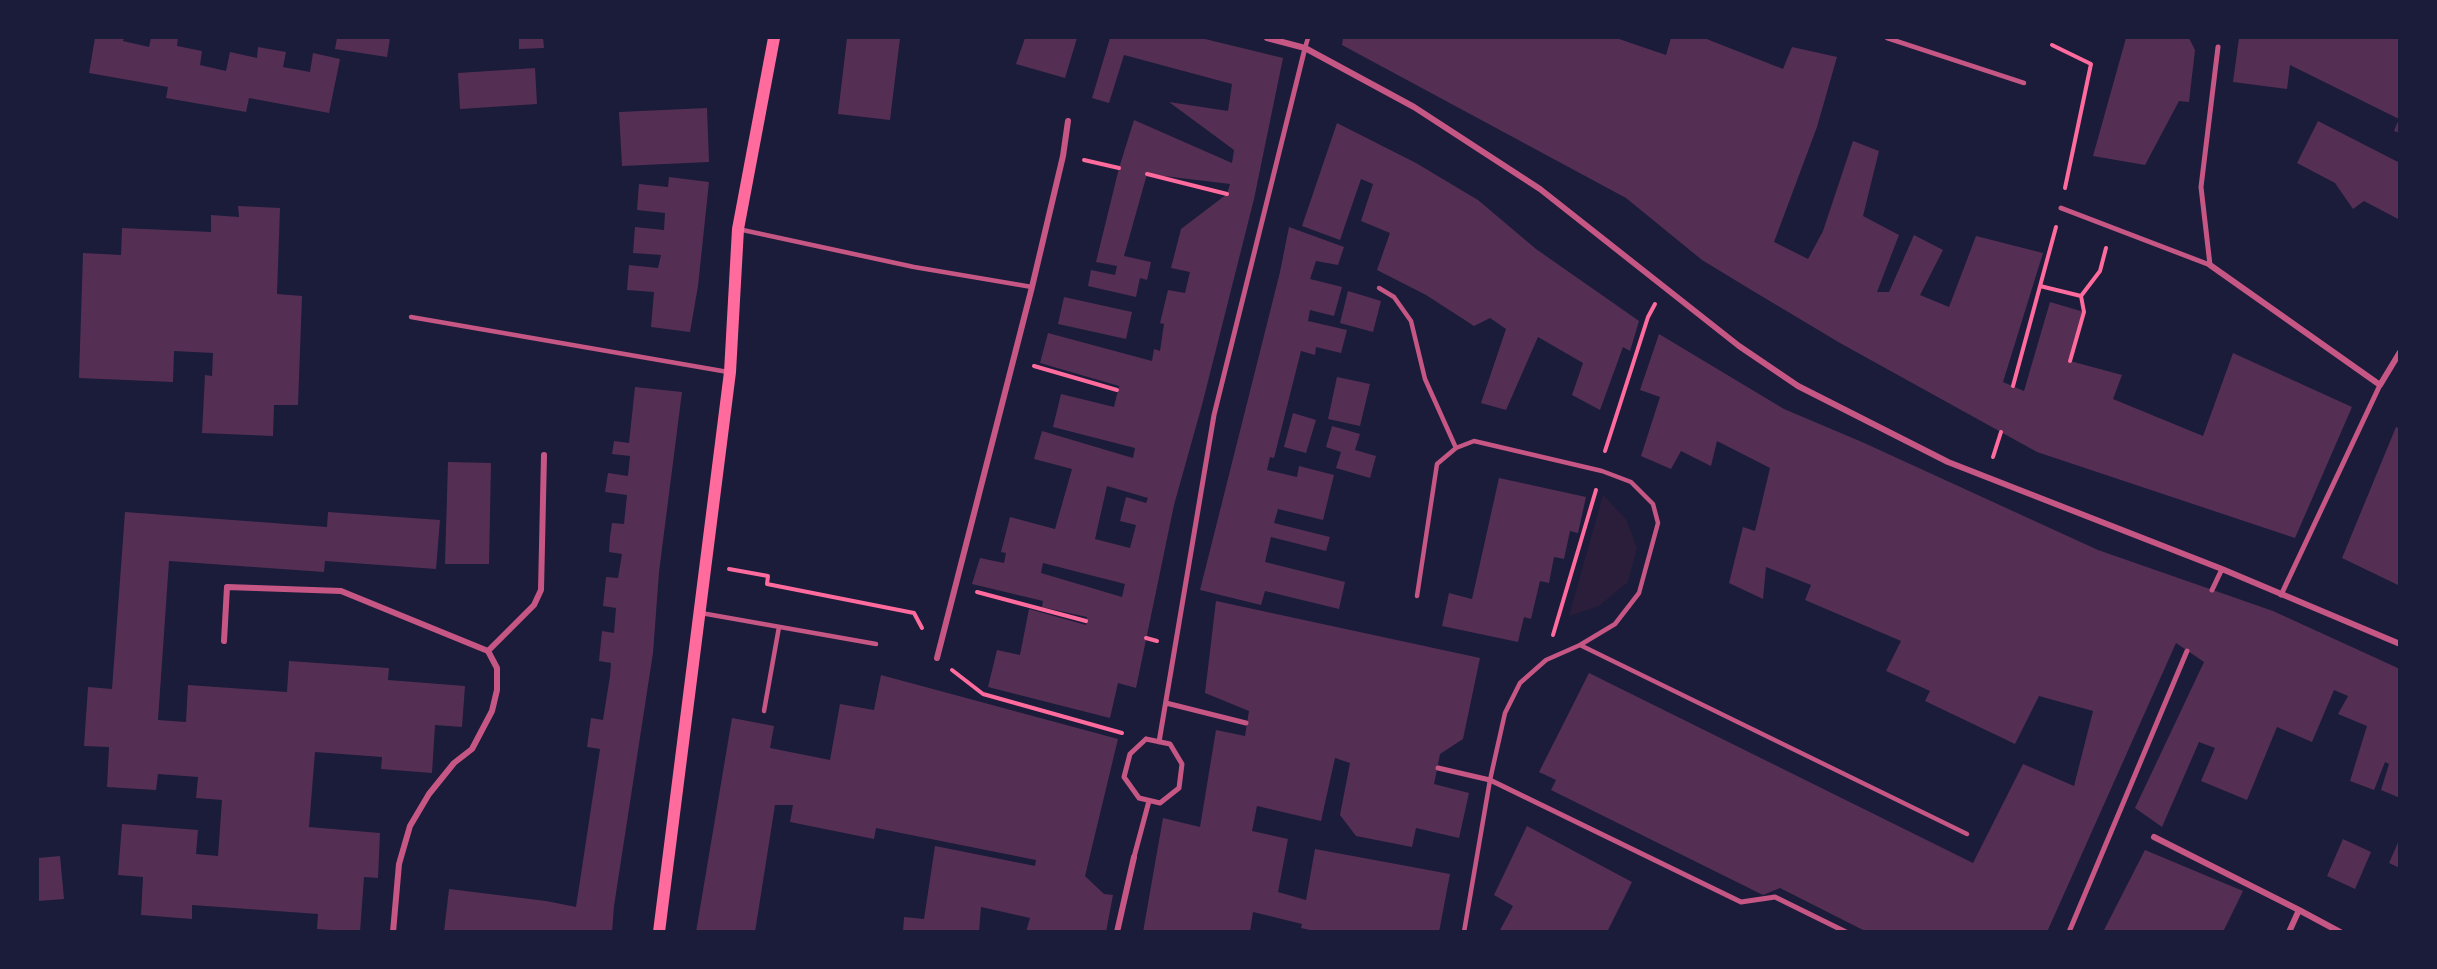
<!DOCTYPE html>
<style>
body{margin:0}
#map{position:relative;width:2437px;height:969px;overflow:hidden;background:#1b1b3a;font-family:Lato,sans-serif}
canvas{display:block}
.frame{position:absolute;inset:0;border:39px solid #1b1b3a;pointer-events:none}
</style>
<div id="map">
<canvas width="2437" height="969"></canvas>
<div class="frame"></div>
</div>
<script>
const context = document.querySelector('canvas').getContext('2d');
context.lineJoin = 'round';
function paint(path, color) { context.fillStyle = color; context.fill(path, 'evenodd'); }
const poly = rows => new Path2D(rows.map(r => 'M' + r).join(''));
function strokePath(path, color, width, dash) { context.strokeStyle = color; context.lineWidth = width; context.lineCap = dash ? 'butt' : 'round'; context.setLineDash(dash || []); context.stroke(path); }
const green = poly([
 [1603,495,1626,519,1637,548,1628,582,1599,606,1569,616]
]);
const building = poly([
 [95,38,124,38,123,41,149,47,151,38,178,38,177,46,202,51,200,65,226,71,230,52,257,58,258,47,286,52,283,67,310,72,313,53,340,59,329,113,249,98,246,112,166,98,168,87,89,73],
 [337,38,390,38,387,57,335,49],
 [519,38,543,38,544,48,519,49],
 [847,38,900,38,890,120,838,114],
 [1025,38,1077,38,1065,78,1016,64],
 [1110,38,1201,38,1283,58,1254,199,1202,405,1174,505,1136,688,1118,683,1110,718,988,687,997,650,1020,655,1029,609,1086,625,1087,617,1042,607,1043,601,972,584,980,558,1004,563,1006,553,1001,552,1010,517,1055,529,1072,469,1034,459,1042,431,1133,458,1135,448,1053,427,1061,394,1114,407,1119,386,1040,363,1048,333,1152,361,1154,349,1160,351,1164,324,1160,323,1168,290,1185,293,1190,272,1171,268,1181,229,1227,194,1230,184,1147,174,1124,256,1151,262,1147,280,1140,278,1136,297,1088,286,1091,270,1115,275,1117,266,1096,262,1119,168,1134,120,1232,163,1234,150,1169,102,1228,111,1232,84,1124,55,1109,103,1092,98],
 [1107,486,1148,498,1146,503,1126,497,1120,521,1136,525,1130,548,1095,539],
 [1043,563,1125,584,1122,597,1041,573],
 [1343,38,1621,38,1619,39,1666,55,1671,38,1704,38,1783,69,1792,47,1837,57,1817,127,1774,242,1808,259,1823,231,1853,141,1879,151,1863,216,1899,235,1877,292,1889,292,1914,235,1943,250,1920,295,1949,307,1976,236,2043,253,2003,382,2024,391,2050,302,2084,312,2070,361,2122,375,2113,399,2203,436,2233,353,2352,407,2295,538,2037,452,1840,343,1753,291,1702,260,1626,198,1342,45],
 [2126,38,2189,38,2195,50,2189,102,2179,101,2145,165,2093,156],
 [2239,38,2400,38,2400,133,2394,131,2399,119,2290,65,2287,89,2233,82],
 [535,68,537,104,460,109,458,73],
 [707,108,709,162,622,166,619,112],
 [2318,121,2400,163,2400,220,2364,201,2353,209,2335,183,2297,163],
 [1337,123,1416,163,1478,200,1536,249,1639,321,1630,351,1623,347,1600,410,1572,395,1583,363,1538,337,1506,410,1481,403,1506,329,1490,318,1474,326,1426,295,1377,270,1390,233,1361,221,1373,184,1361,179,1340,240,1302,226],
 [669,177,709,182,698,286,690,332,651,327,654,292,627,290,629,265,658,268,661,255,633,253,635,227,664,230,665,213,637,210,639,184,668,187],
 [238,206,280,208,277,294,302,296,298,405,274,405,273,436,202,433,205,375,212,376,213,353,174,351,173,382,79,378,83,253,121,255,122,228,211,232,211,215,239,217],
 [1289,227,1344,247,1338,265,1316,261,1310,279,1342,287,1334,316,1310,310,1308,321,1347,330,1341,353,1316,347,1315,355,1301,351,1274,458,1270,457,1267,470,1297,477,1299,466,1334,475,1323,520,1278,509,1274,523,1330,537,1326,551,1271,537,1265,562,1345,582,1339,609,1265,591,1261,605,1200,590,1280,272],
 [1348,291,1381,301,1373,332,1340,323],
 [1064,297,1132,312,1126,339,1058,324],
 [1659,334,1784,409,1862,442,2098,550,2273,611,2400,669,2400,798,2381,790,2389,764,2385,762,2374,790,2350,781,2367,726,2338,714,2348,696,2334,690,2312,742,2277,727,2247,800,2201,781,2215,748,2199,742,2162,827,2135,808,2204,662,2176,643,2047,932,1867,932,1780,888,1763,895,1551,790,1556,780,1539,772,1589,673,1973,863,2023,764,2074,786,2093,711,2039,696,2015,744,1925,701,1930,691,1886,671,1901,641,1805,600,1811,585,1766,567,1763,599,1729,583,1743,527,1755,531,1770,468,1717,441,1711,466,1681,451,1671,469,1641,456,1660,397,1640,390],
 [1337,377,1370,384,1360,426,1328,419],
 [635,387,682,392,659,572,653,653,614,906,612,932,444,932,449,889,546,901,576,907,600,749,587,747,591,718,603,720,610,676,611,663,599,661,602,631,614,633,616,608,603,606,606,577,618,578,622,554,609,552,610,537,612,523,624,524,627,495,605,492,608,473,628,476,630,456,612,454,614,441,629,443],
 [1293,413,1316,420,1306,453,1284,447],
 [1332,426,1360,434,1355,450,1376,456,1370,478,1336,468,1341,452,1326,447],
 [2396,427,2400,429,2400,586,2342,558],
 [448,462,491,463,489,564,445,564],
 [1499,478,1586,497,1578,533,1570,531,1564,559,1554,557,1549,583,1540,581,1531,619,1524,617,1518,642,1442,626,1449,593,1472,599],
 [125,512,327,527,328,512,440,520,436,569,325,561,324,572,169,561,158,720,186,722,188,685,287,692,289,661,389,668,388,680,465,686,462,727,435,725,432,773,381,769,382,757,315,752,309,827,380,833,378,878,364,877,360,932,317,929,318,914,192,905,192,919,141,915,143,877,118,875,122,824,198,830,196,854,218,856,222,800,196,798,198,777,158,774,156,790,107,787,109,747,84,746,88,687,112,689],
 [1216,601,1480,658,1463,739,1440,754,1434,784,1469,793,1459,838,1416,828,1412,847,1356,836,1340,815,1350,763,1335,758,1321,821,1257,806,1252,831,1288,839,1278,892,1306,900,1315,849,1450,874,1439,932,1319,932,1301,928,1302,924,1253,912,1250,932,1143,932,1163,818,1200,827,1216,730,1245,736,1249,711,1205,693],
 [881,675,1118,739,1085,876,1104,894,1113,895,1106,932,1026,932,1030,918,981,907,979,932,903,932,904,917,924,919,935,846,1035,866,1036,860,876,828,874,839,790,822,793,805,775,805,755,932,696,932,732,718,774,726,770,748,830,760,840,704,874,710],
 [1527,826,1632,882,1607,932,1499,932,1513,906,1494,895],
 [2400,838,2400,868,2389,863],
 [2343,839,2371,852,2355,889,2327,876],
 [2145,850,2243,891,2223,932,2103,932],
 [60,856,64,899,38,901,38,858]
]);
const path = poly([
 [2052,45,2091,64,2065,188],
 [1084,160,1119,168],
 [1147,174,1227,194],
 [2040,286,2081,296,2100,271,2106,248],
 [2070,361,2084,312,2081,296],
 [1034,366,1117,390],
 [2013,386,2056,227],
 [1605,451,1648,317,1655,304],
 [1993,457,2001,432],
 [729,569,768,576,767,584,914,613,922,628],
 [977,592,1086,621],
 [1553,635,1596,490],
 [1146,638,1157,641],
 [952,670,983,694,1122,733]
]);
const service = poly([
 [1887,38,2024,83],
 [1305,48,1308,38],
 [738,229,914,267,1032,287],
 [1379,288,1394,297,1411,321,1425,379,1456,448],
 [411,317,728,372],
 [1417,596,1437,464,1456,448,1474,441,1602,471,1631,482,1653,504,1658,523,1639,593,1615,624,1580,645,1546,660,1520,683,1505,713,1490,780,1464,932],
 [701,613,876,644],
 [1580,645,1967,834],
 [764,711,779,627]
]);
const pedestrian = poly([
 [2061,208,2210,265,2201,187,2218,47],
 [2212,590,2222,569],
 [2281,595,2380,385],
 [1166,703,1246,723],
 [1146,739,1170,744,1182,764,1179,788,1160,803,1139,798,1124,777,1130,754,1146,739],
 [1159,742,1214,415,1305,48],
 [1438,768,1490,780,1741,902,1775,897,1846,932],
 [1134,857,1149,801],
 [2069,932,2187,651]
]);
const minor = poly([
 [1267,38,1305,48,1414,107,1540,189,1739,346,1798,386,1948,462,2222,569,2400,644],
 [2210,265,2380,385,2400,352],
 [224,641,227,587,341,591,488,651,497,668,497,690,492,711,472,749,454,763,429,794,410,826,399,864,393,932],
 [488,651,534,605,541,590,544,455],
 [937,658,1032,287,1063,156,1068,121],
 [2154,837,2299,910,2289,932],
 [2299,910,2340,932],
 [1117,932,1134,857]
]);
const secondary = poly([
 [659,932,730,372,738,229,774,38]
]);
paint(green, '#2a1e3b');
paint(building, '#542f53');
strokePath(path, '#ff6b9d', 4);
strokePath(service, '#c65784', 4.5);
strokePath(pedestrian, '#c65784', 5);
strokePath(minor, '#c65784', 6);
strokePath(secondary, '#ff6b9d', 12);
</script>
